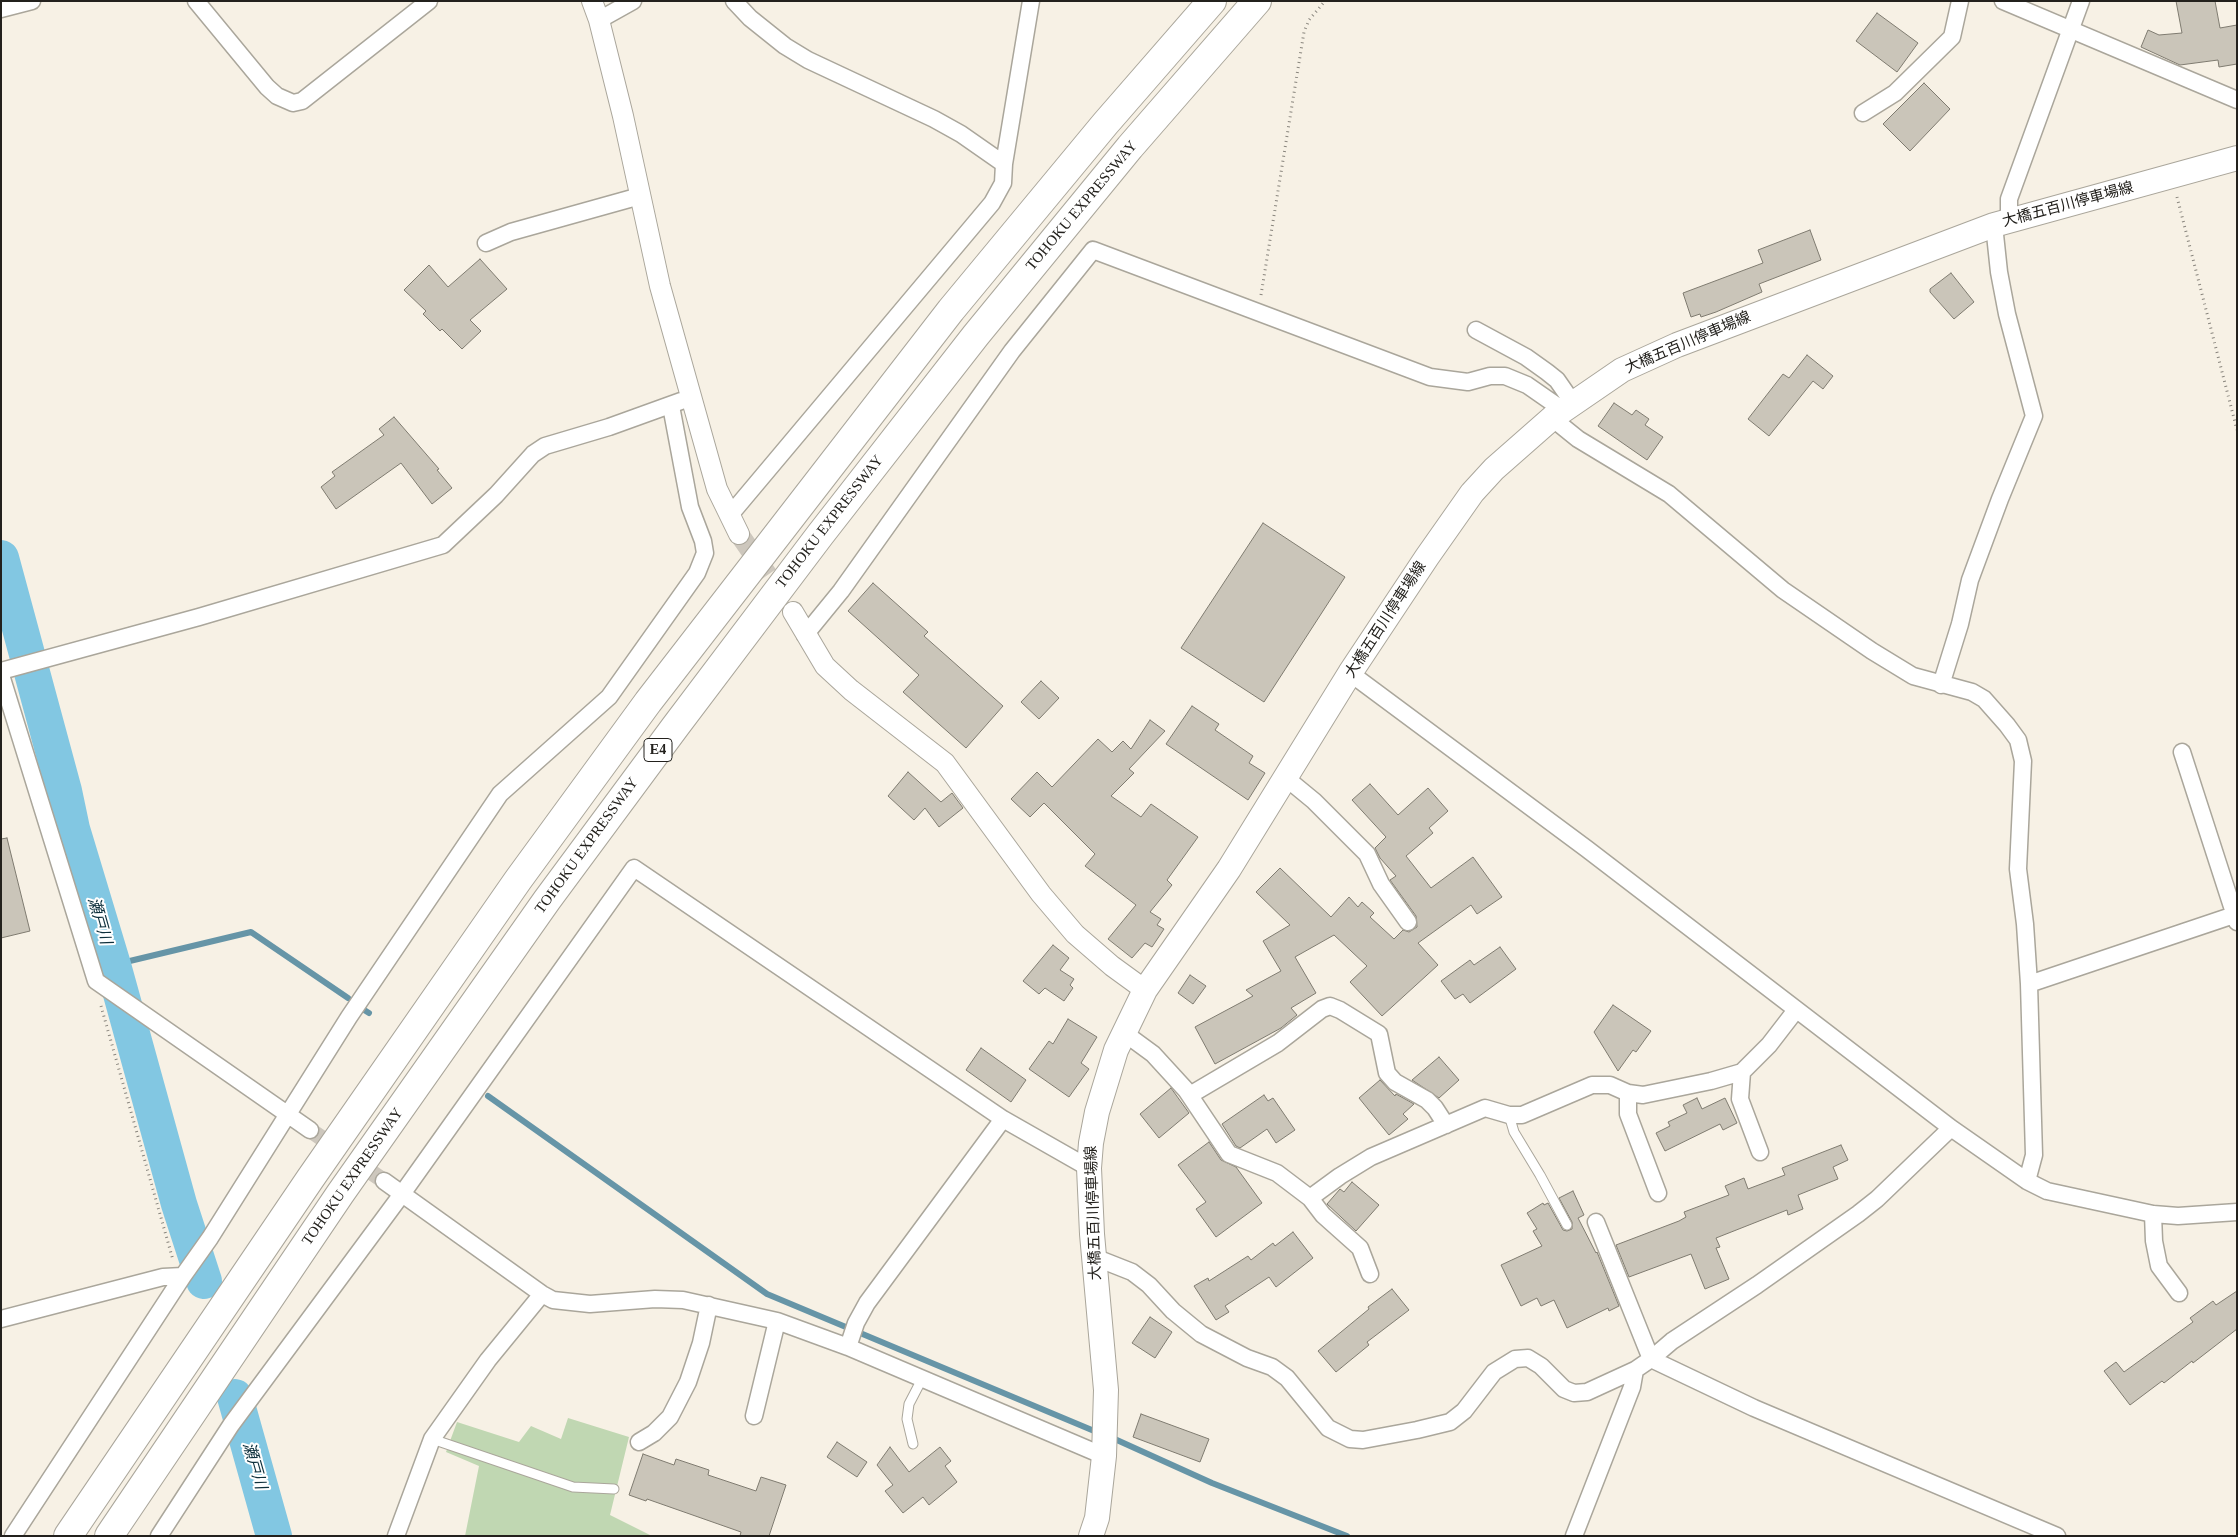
<!DOCTYPE html>
<meta charset="utf-8">
<style>
body{margin:0}
#map{position:relative;width:2238px;height:1537px;overflow:hidden;background:#f7f1e5;font-family:"Times New Roman",serif}
canvas{display:block}
.frame{position:absolute;inset:0;border:2px solid #23211d;pointer-events:none}
</style>
<div id="map">
<canvas width="2238" height="1537"></canvas>
<div class="frame"></div>
</div>
<script>
const context = document.querySelector('canvas').getContext('2d');
context.lineJoin = 'round';
function paint(path, color) { context.fillStyle = color; context.fill(path, 'evenodd'); }
const poly = rows => new Path2D(rows.map(r => 'M' + r).join(''));
function strokePath(path, color, width, dash) { context.strokeStyle = color; context.lineWidth = width; context.lineCap = dash ? 'butt' : 'round'; context.setLineDash(dash || []); context.stroke(path); }
function write(font, color, halo, rows, align = 'center') {
  context.font = font + ' "Times New Roman","Noto Sans JP",serif'; context.lineWidth = 4; context.setLineDash([]); context.textBaseline = 'middle'; context.strokeStyle = halo; context.fillStyle = color; for (const [text, x, y, turn = 0] of rows) {
    context.save(); context.translate(x, y); context.rotate((+turn || 0) * Math.PI / 180); context.textAlign = isNaN(turn) ? turn : align; if (halo) context.strokeText(text, 0, 0); context.fillText(text, 0, 0); context.restore();
  }
}
const green = poly([
 [568,1418,629,1437,610,1515,652,1536,465,1536,479,1466,446,1452,457,1422,519,1442,531,1426,561,1439]
]);
const stream = poly([
 [113,965,251,932,348,998],
 [361,1008,369,1013],
 [488,1096,767,1294,1099,1433],
 [1108,1436,1212,1483,1347,1536]
]);
const river = poly([
 [1,558,64,791,72,829,113,965,179,1204,204,1281],
 [235,1397,274,1536]
]);
const building = poly([
 [2176,1,2215,1,2220,28,2237,25,2237,64,2219,67,2218,60,2180,65,2141,47,2148,30,2159,35,2182,33,2176,1],
 [1877,13,1918,43,1897,72,1856,41,1877,13],
 [1924,83,1950,109,1910,151,1883,124,1924,83],
 [1810,230,1821,260,1759,284,1762,292,1716,312,1701,317,1700,314,1691,317,1683,293,1763,263,1758,250,1810,230],
 [480,259,507,289,470,320,481,331,462,349,442,329,440,331,423,314,426,311,404,290,429,265,448,287,480,259],
 [1951,273,1974,302,1954,319,1930,292,1930,289,1951,273],
 [1807,355,1833,376,1823,389,1813,381,1769,436,1748,419,1783,374,1789,378,1807,355],
 [1614,403,1632,415,1636,410,1649,419,1645,425,1663,437,1647,460,1598,426,1614,403],
 [394,417,439,469,437,470,452,488,432,504,401,463,336,509,321,487,335,476,332,472,384,435,379,429,394,417],
 [1263,523,1345,577,1264,702,1181,648,1263,523],
 [873,583,928,632,924,636,1003,706,966,748,903,692,919,675,848,611,873,583],
 [1041,681,1059,698,1039,719,1021,702,1041,681],
 [1192,706,1219,724,1215,730,1253,756,1249,763,1265,773,1248,800,1166,744,1192,706],
 [1150,720,1165,731,1129,769,1134,773,1111,796,1141,817,1151,804,1198,837,1167,880,1172,885,1150,912,1161,919,1157,925,1164,929,1152,947,1145,943,1132,958,1108,939,1136,905,1085,866,1095,854,1044,803,1030,817,1011,799,1037,772,1052,787,1098,739,1112,752,1123,741,1131,749,1150,720],
 [908,772,941,802,952,793,963,808,939,827,925,808,914,820,888,796,908,772],
 [1370,784,1398,815,1428,788,1448,811,1429,828,1433,833,1406,856,1431,888,1473,857,1502,897,1477,914,1471,905,1418,943,1438,965,1382,1016,1350,982,1367,966,1334,935,1295,957,1316,993,1291,1008,1297,1015,1281,1028,1215,1064,1195,1027,1253,996,1246,990,1281,971,1263,941,1290,925,1256,892,1280,868,1331,917,1349,897,1358,907,1362,902,1374,913,1370,917,1394,939,1403,930,1409,932,1417,927,1416,916,1390,880,1396,876,1380,858,1375,848,1386,837,1352,800,1370,784],
 [7,838,30,931,1,938,1,839,7,838],
 [1053,945,1069,958,1060,970,1074,979,1070,985,1073,988,1064,1001,1045,988,1039,994,1023,981,1053,945],
 [1500,947,1516,969,1470,1003,1463,994,1455,999,1441,981,1470,960,1474,965,1500,947],
 [1190,975,1206,986,1193,1004,1178,993,1190,975],
 [1613,1005,1651,1031,1636,1052,1633,1050,1618,1071,1594,1032,1613,1005],
 [1068,1019,1097,1037,1081,1063,1089,1069,1069,1097,1029,1069,1049,1041,1053,1044,1068,1019],
 [981,1048,1026,1080,1011,1102,966,1070,981,1048],
 [1439,1057,1459,1080,1439,1098,1412,1080,1439,1057],
 [1380,1080,1395,1096,1396,1094,1414,1104,1403,1114,1408,1119,1389,1135,1359,1098,1380,1080],
 [1171,1088,1189,1113,1159,1138,1140,1114,1171,1088],
 [1264,1095,1268,1101,1273,1098,1295,1130,1276,1143,1267,1129,1240,1148,1236,1146,1222,1124,1264,1095],
 [1697,1098,1702,1109,1725,1098,1737,1123,1723,1130,1720,1124,1665,1151,1656,1133,1670,1126,1668,1122,1687,1113,1683,1105,1697,1098],
 [1209,1142,1221,1160,1236,1167,1262,1203,1216,1237,1196,1209,1206,1202,1178,1165,1209,1142],
 [1841,1145,1848,1160,1833,1167,1838,1179,1798,1195,1803,1209,1788,1215,1787,1210,1716,1238,1720,1247,1716,1248,1729,1279,1705,1289,1691,1254,1629,1277,1616,1245,1679,1221,1686,1217,1684,1212,1729,1195,1725,1186,1744,1178,1748,1189,1785,1175,1782,1168,1841,1145],
 [1352,1182,1379,1205,1356,1231,1327,1204,1340,1189,1344,1192,1352,1182],
 [1573,1191,1584,1215,1578,1218,1596,1253,1597,1252,1619,1306,1609,1311,1608,1308,1567,1328,1554,1300,1541,1306,1537,1298,1521,1306,1501,1265,1542,1246,1533,1231,1537,1229,1527,1213,1543,1203,1544,1205,1548,1203,1563,1230,1567,1231,1572,1229,1572,1222,1559,1198,1573,1191],
 [1293,1232,1313,1258,1276,1287,1269,1277,1225,1306,1229,1312,1216,1320,1194,1286,1208,1278,1209,1281,1248,1256,1251,1260,1273,1243,1275,1246,1293,1232],
 [1392,1289,1409,1310,1367,1342,1369,1345,1336,1372,1318,1351,1369,1309,1368,1307,1392,1289],
 [2237,1291,2237,1329,2193,1363,2192,1361,2164,1383,2162,1381,2130,1405,2104,1371,2116,1362,2124,1372,2193,1322,2190,1318,2213,1301,2216,1305,2237,1291],
 [1150,1317,1172,1332,1155,1358,1132,1343,1150,1317],
 [1141,1414,1209,1439,1200,1462,1133,1437,1141,1414],
 [837,1442,867,1462,857,1477,827,1457,837,1442],
 [890,1447,909,1472,940,1447,951,1461,945,1466,957,1482,929,1505,923,1497,903,1513,885,1491,893,1485,877,1465,890,1447],
 [643,1454,674,1465,676,1459,709,1470,708,1475,756,1491,761,1477,786,1485,769,1536,740,1536,741,1532,647,1499,646,1501,629,1495,643,1454]
]);
const minorTunnel = poly([
 [310,1130,384,1181]
]);
const tertiaryTunnel = poly([
 [739,534,785,600]
]);
const path = poly([
 [2177,197,2237,430],
 [1261,295,1304,32,1309,20,1325,1],
 [101,1006,173,1260]
]);
const service = poly([
 [1509,1115,1514,1132,1540,1175,1567,1225],
 [432,1439,573,1487,614,1489],
 [913,1444,907,1419,909,1404,922,1379]
]);
const minor = poly([
 [196,1,267,87,277,96,293,103,302,101,429,1],
 [734,1,750,18,785,46,808,60,934,119,961,134,1004,164],
 [2003,1,2237,100],
 [1,9,32,1],
 [599,20,633,1],
 [1863,113,1895,93,1952,37,1960,1],
 [2009,220,2009,199,2081,1],
 [486,243,511,232,640,196],
 [1476,330,1526,357,1547,372,1557,380,1573,403],
 [1552,418,1578,439,1669,494,1783,590,1872,651,1913,676,1972,692,1984,699,2007,725,2018,740,2023,761,2018,869,2025,924,2029,984,2034,1155,2027,1181],
 [730,515,992,203,1003,183,1004,164,1031,1],
 [805,635,841,591,1012,351,1093,250,1430,377,1468,382,1490,376,1505,376,1527,385,1563,410],
 [1,671,199,617,443,545,496,495,533,454,545,446,609,427,681,401],
 [1350,673,1587,849,1951,1128,2027,1181,2047,1191,2153,1214,2178,1216,2237,1212],
 [1,675,96,981,310,1130],
 [1941,685,1960,624,1970,580,2000,499,2034,416,2007,314,1999,272,1994,225],
 [2182,752,2237,922],
 [1286,778,1314,801,1367,854,1381,884,1408,922],
 [2029,984,2237,914],
 [1123,1032,1153,1054,1186,1090,1229,1154,1277,1173,1310,1198,1340,1176,1371,1157,1485,1108,1509,1115,1522,1115,1592,1085,1610,1085,1628,1093,1643,1095,1711,1081,1742,1072,1769,1045,1796,1010],
 [1742,1072,1740,1099,1760,1152],
 [1628,1093,1628,1114,1658,1193],
 [1190,1095,1278,1043,1322,1009,1330,1006,1340,1010,1379,1034,1387,1073,1395,1082,1427,1100,1435,1108,1446,1125],
 [384,1181,542,1294,553,1300,590,1304,655,1299,683,1300,777,1321,848,1347,1104,1456],
 [1310,1198,1323,1215,1360,1248,1370,1274],
 [2153,1214,2154,1241,2159,1266,2179,1293],
 [1596,1222,1651,1359,1754,1408,2057,1536],
 [1094,1257,1132,1272,1149,1285,1173,1311,1201,1334,1247,1358,1272,1367,1287,1378,1328,1428,1350,1439,1363,1440,1417,1430,1450,1422,1464,1411,1494,1372,1515,1359,1528,1358,1541,1366,1564,1389,1574,1393,1587,1392,1635,1370],
 [1,1319,163,1277,183,1276],
 [848,1347,856,1323,867,1303,1003,1119],
 [754,1416,777,1321],
 [639,1442,654,1433,670,1417,688,1382,701,1343,709,1305],
 [13,1536,183,1276,210,1238,349,1017,500,794,609,697,697,573,705,553,703,541,690,507,671,406],
 [159,1536,231,1425,402,1194,634,868,1003,1119,1089,1168],
 [396,1536,432,1439,488,1360,542,1294],
 [1574,1536,1632,1387,1635,1370,1651,1359,1672,1341,1757,1285,1858,1214,1877,1199,1951,1128]
]);
const tertiary = poly([
 [592,1,599,20,623,116,660,286,717,489,739,534],
 [793,612,825,666,851,690,945,763,1041,894,1075,934,1112,966,1145,990]
]);
const secondary = poly([
 [1091,1536,1097,1518,1104,1456,1106,1390,1092,1234,1089,1168,1091,1143,1097,1112,1116,1050,1145,990,1229,869,1350,673,1427,557,1472,493,1494,469,1552,418,1622,370,1677,345,1994,225,2237,158]
]);
const motorway = poly([
 [68,1536,310,1179,518,880,648,702,951,310,1105,124,1212,1],
 [109,1536,340,1194,547,900,675,727,820,535,976,335,1130,147,1257,1]
]);
const shields = [
 [658,750,28]
];
const shieldNames = [
 ["E4",658,750]
];
const streetNames = [
 ["大橋五百川停車場線",2068,205,-15],
 ["TOHOKU EXPRESSWAY",1082,206,-50],
 ["大橋五百川停車場線",1688,343,-23],
 ["TOHOKU EXPRESSWAY",830,522,-52],
 ["大橋五百川停車場線",1386,620,-57],
 ["TOHOKU EXPRESSWAY",587,846,-54],
 ["TOHOKU EXPRESSWAY",353,1177,-55],
 ["大橋五百川停車場線",1094,1213,-92]
];
const waterNames = [
 ["瀬戸川",99,921,74],
 ["瀬戸川",254,1466,74]
];
paint(green, '#c0d7b2');
strokePath(stream, '#6695a7', 6);
strokePath(river, '#82c7e2', 36);
paint(building, '#cac5b9');
strokePath(building, '#7f7b70', 1);
strokePath(minorTunnel, '#cdc7bd', 16, [16, 8]);
strokePath(tertiaryTunnel, '#cdc7bd', 20, [20, 10]);
strokePath(service, '#aaa69b', 11);
strokePath(minor, '#aaa69b', 19);
strokePath(tertiary, '#aaa69b', 22);
strokePath(secondary, '#aaa69b', 26);
strokePath(motorway, '#aaa69b', 30);
strokePath(path, '#89857d', 3, [1, 4]);
strokePath(service, '#fff', 9);
strokePath(minor, '#fff', 16);
strokePath(tertiary, '#fff', 20);
strokePath(secondary, '#fff', 24);
strokePath(motorway, '#fff', 28);
for (const [x, y, w] of shields) { const box = new Path2D(); box.roundRect(x - w / 2, y - 11.5, w, 23, 4); context.fillStyle = '#fff'; context.fill(box); strokePath(box, '#23211d', 1); }
write('bold 14px', '#23211d', null, shieldNames);
write('15px', '#23211d', '#fff', streetNames);
write('italic 16px', '#0f303c', '#fff', waterNames);
</script>
